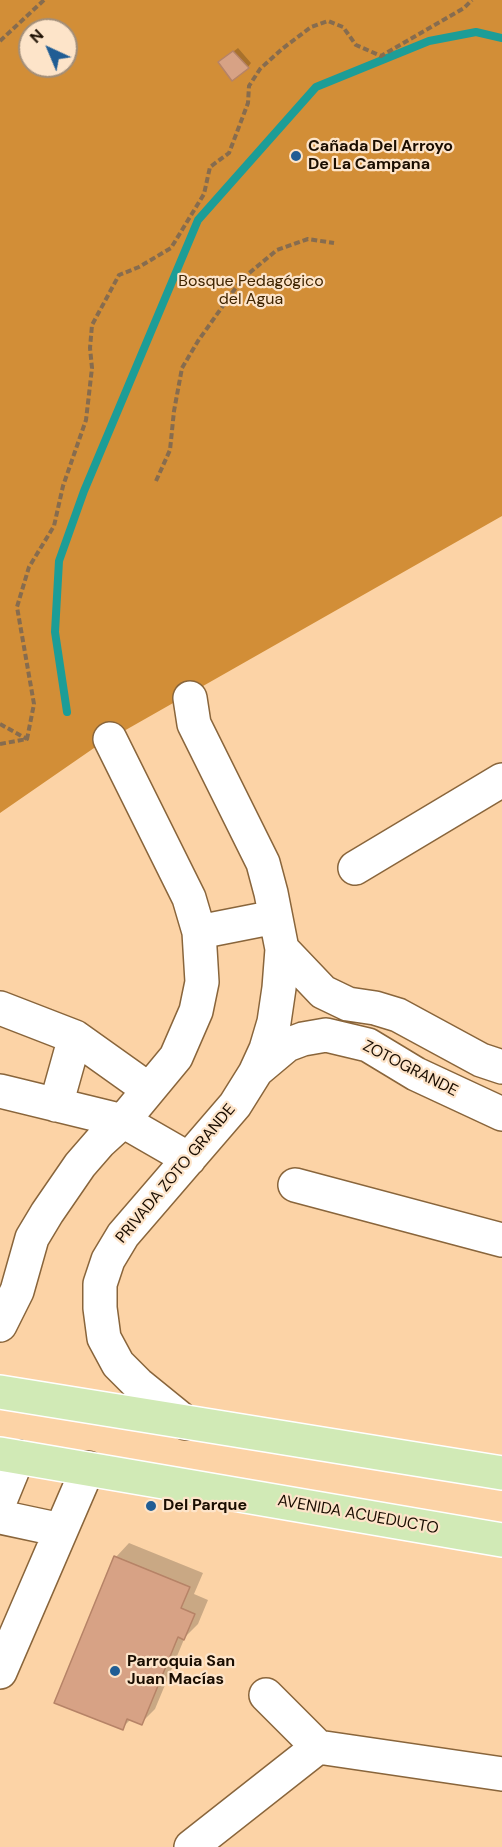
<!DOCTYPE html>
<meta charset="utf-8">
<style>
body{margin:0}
#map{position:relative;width:502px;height:1847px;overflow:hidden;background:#fcd3a6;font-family:"DM Sans",sans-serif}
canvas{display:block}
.north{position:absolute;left:18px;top:18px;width:60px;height:60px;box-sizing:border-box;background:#fde4c9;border:2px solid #a28e79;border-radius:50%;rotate:316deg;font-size:16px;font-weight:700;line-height:24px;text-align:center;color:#1a0d00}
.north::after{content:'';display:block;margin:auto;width:21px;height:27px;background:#205d94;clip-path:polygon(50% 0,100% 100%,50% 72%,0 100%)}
</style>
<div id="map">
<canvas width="502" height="1847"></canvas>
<div class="north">N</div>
</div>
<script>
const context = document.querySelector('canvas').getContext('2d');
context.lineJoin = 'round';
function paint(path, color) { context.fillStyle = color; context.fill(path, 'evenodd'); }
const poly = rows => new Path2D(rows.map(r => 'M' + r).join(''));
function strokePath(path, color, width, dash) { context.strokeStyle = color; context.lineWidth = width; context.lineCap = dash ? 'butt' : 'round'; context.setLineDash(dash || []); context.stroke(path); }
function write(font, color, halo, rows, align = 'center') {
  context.font = font + ' "DM Sans",sans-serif'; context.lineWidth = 4.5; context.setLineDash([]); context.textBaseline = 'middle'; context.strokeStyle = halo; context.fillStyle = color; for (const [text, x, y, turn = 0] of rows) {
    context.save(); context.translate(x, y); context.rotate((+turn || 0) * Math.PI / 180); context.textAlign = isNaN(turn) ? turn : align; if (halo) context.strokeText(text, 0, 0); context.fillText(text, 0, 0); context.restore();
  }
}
const forest = poly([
 [0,0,502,0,502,516,94,748,0,813],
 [30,30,66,30,66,66,30,66]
]);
const shadow = poly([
 [238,48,251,63,248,67,224,59],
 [129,1543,203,1573,194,1594,208,1600,198,1624,185,1637,155,1709,141,1723,131,1719,122,1728,116,1557]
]);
const stream = poly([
 [67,712,55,632,59,561,84,491,198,220,316,87,429,41,476,32,502,38]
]);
const building = poly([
 [233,51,249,68,232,81,218,62,233,51],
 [114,1556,190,1587,181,1608,195,1614,184,1640,178,1637,142,1725,127,1719,123,1730,54,1703,114,1556]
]);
const path = poly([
 [0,41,44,0],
 [156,481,170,450,174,411,182,368,198,341,242,279,277,250,308,239,334,243],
 [0,724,27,739],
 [0,744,27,739,34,704,17,607,29,567,54,526,63,486,86,420,92,368,90,348,92,325,119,275,139,267,171,248,204,194,210,167,229,153,248,103,249,86,260,69,282,49,311,27,328,21,343,27,356,45,381,56,464,8,472,0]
]);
const minor = poly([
 [355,868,502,780],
 [199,932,275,917],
 [282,949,323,992,348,1004,375,1008,398,1015,481,1060,502,1067],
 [0,1008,75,1037,148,1089],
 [256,1071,287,1045,303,1039,326,1035,368,1045,416,1074,502,1114],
 [0,1091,123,1121,189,1159],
 [56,1105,75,1037],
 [295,1185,502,1240],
 [0,1325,17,1291,32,1238,47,1213,80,1165,100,1142,123,1121,176,1057,196,1011,202,982,199,932,189,898,110,739],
 [186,1423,138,1384,118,1364,104,1338,100,1308,100,1284,108,1260,123,1235,235,1105,255,1073,266,1049,274,1022,279,988,282,949,271,893,263,863,194,724,190,698],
 [0,1501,18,1457],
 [0,1517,61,1530],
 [0,1672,88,1468],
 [266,1695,318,1747,502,1774],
 [191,1847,318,1747]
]);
const major = poly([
 [0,1392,502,1473],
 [0,1454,502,1540]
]);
const markers = [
 [296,156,6,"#205d94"],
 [151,1506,6,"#205d94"],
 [115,1671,6,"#205d94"]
];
const poiNames = [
 ["Cañada Del Arroyo",308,147],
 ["De La Campana",308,165],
 ["Del Parque",163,1506],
 ["Parroquia San",127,1662],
 ["Juan Macías",127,1680]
];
const parkNames = [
 ["Bosque Pedagógico",251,282],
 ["del Agua",251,300]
];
const streetNames = [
 ["ZOTOGRANDE",410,1069,27],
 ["PRIVADA ZOTO GRANDE",176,1174,-50],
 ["AVENIDA ACUEDUCTO",358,1515,10]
];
paint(forest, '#d28e37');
paint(shadow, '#0003');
strokePath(stream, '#1c9d97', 8);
paint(building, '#d7a285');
strokePath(building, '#b68367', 1.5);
strokePath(minor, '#89653b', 36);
strokePath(major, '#fff', 36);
strokePath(path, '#866c4f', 4, [6, 3]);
strokePath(minor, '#fff', 33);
strokePath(major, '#d1eab6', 33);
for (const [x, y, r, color] of markers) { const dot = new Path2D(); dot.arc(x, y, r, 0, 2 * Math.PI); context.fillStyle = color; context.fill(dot); strokePath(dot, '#fde4c9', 2); }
write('bold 16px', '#1a0d00', '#fde4c9', poiNames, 'left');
write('16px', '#3f2400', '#fde4c9', parkNames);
write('16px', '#1a0d00', '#fde4c9', streetNames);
</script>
